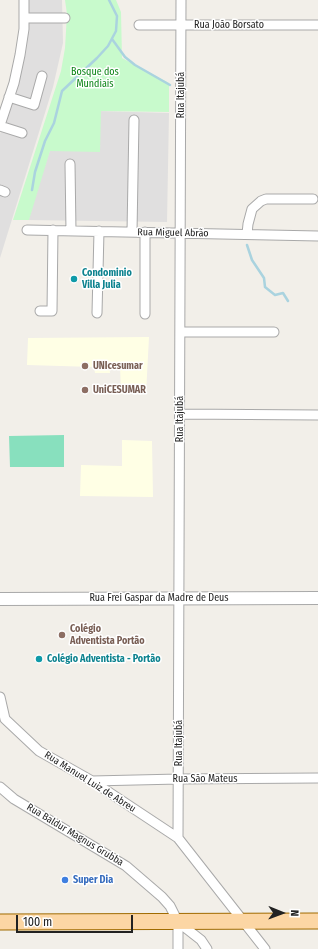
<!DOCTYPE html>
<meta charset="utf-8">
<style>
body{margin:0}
#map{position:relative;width:318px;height:949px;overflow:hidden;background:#f2efe9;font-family:"Fira Sans Condensed",sans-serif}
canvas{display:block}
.north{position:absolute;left:262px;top:893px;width:40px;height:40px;-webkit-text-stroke:3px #fff;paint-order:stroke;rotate:91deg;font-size:11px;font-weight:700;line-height:16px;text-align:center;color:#222}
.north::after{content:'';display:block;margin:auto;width:14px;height:18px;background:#222;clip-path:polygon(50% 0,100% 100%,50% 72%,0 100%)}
.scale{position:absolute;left:16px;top:915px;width:117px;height:18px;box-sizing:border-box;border:2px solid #222;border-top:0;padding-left:5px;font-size:12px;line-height:14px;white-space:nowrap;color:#222;-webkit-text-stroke:3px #fff;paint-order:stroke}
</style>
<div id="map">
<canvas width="318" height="949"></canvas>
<div class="north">N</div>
<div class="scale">100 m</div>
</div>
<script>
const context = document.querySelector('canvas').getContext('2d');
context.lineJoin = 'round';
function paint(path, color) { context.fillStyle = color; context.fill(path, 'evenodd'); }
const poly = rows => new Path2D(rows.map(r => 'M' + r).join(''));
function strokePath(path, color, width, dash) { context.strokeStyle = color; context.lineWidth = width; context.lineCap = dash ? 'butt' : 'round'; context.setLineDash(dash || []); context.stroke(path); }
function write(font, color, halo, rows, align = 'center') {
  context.font = font + ' "Fira Sans Condensed",sans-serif'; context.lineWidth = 3; context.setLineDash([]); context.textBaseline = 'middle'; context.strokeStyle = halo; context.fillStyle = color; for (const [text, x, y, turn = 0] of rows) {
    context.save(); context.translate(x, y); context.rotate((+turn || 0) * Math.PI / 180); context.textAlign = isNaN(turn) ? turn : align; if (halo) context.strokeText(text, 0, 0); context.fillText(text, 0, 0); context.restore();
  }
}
const residential = poly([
 [26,0,62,0,63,43,53,87,0,258,0,134,17,84,26,51,29,14],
 [99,111,169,113,167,222,27,220,50,150]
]);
const education = poly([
 [149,337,146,394,121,394,120,365,109,364,110,373,95,373,94,367,27,365,28,338],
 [122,440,152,441,153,497,80,496,81,465,122,466]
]);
const park = poly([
 [65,0,116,0,121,12,122,58,169,83,169,112,101,111,100,152,50,151,29,220,13,220,61,71,65,48,67,14]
]);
const pitch = poly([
 [64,435,64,467,10,467,9,436]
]);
const stream = poly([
 [112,39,125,57,135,65,170,85],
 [32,190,35,172,45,141,54,123,62,91,97,58,108,46,116,31,117,16,109,0],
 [247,245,252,260,264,278,265,287,275,295,283,293,288,301]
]);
const minor = poly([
 [25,18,65,18],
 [139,25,318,25],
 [9,97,34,105,42,76],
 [0,125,14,83,20,55,24,29,24,0],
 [0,126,22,133],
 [70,164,71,231],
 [0,190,5,192],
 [27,230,318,236],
 [132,232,134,120],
 [247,234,248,224,252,209,261,201,266,199,313,199],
 [40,311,52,311,53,230],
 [97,313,99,231],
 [145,314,145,232],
 [180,332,274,332],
 [180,414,318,415],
 [0,697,5,719,39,751,92,781,178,838,265,949],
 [92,781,179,779,318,778],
 [0,787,14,799,126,866,162,897,170,906,178,922,201,940,207,949],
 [178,838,181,0],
 [178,949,178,922]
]);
const tertiary = poly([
 [0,599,318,598]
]);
const primary = poly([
 [0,922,318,921]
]);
const markers = [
 [74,279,4,"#0f9aa8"],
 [85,366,4,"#8d6e63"],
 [85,390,4,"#8d6e63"],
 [62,635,4,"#8d6e63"],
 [39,659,4,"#0f9aa8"],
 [65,880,4,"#3f7fe0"]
];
const streetNames = [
 ["Rua João Borsato",229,25],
 ["Rua Itajubá",181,95,-90],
 ["Rua Miguel Abrão",173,233,1],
 ["Rua Itajubá",180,419,-90],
 ["Rua Frei Gaspar da Madre de Deus",159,598],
 ["Rua Itajubá",179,743,-90],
 ["Rua São Mateus",205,779],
 ["Rua Manuel Luiz de Abreu",90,782,32],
 ["Rua Baldur Magnus Grubba",75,835,31]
];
const parkNames = [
 ["Bosque dos",95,72],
 ["Mundiais",95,84]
];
const cultureNames = [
 ["Condominio",82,273],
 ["Villa Julia",82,285],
 ["Colégio Adventista - Portão",47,659]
];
const educationNames = [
 ["UNIcesumar",93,366],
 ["UniCESUMAR",93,390],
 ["Colégio",70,629],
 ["Adventista Portão",70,641]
];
const shopNames = [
 ["Super Dia",73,880]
];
paint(residential, '#e0dfdf');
paint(education, '#ffffe5');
paint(park, '#c8facc');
paint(pitch, '#88e0be');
strokePath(stream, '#aad3df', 2.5);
strokePath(minor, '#a9a9a9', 11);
strokePath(tertiary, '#a9a9a9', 14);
strokePath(primary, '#a06b00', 17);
strokePath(minor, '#fff', 9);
strokePath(tertiary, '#fff', 12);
strokePath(primary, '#fcd6a4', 15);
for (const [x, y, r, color] of markers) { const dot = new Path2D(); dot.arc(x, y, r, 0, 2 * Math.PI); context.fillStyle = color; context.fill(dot); strokePath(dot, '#fff', 1.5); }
write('10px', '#222', '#fff', streetNames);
write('10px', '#0c8416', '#fff', parkNames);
write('bold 10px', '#0d838f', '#fff', cultureNames, 'left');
write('bold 10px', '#785e54', '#fff', educationNames, 'left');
write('bold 10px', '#366cbe', '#fff', shopNames, 'left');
</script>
